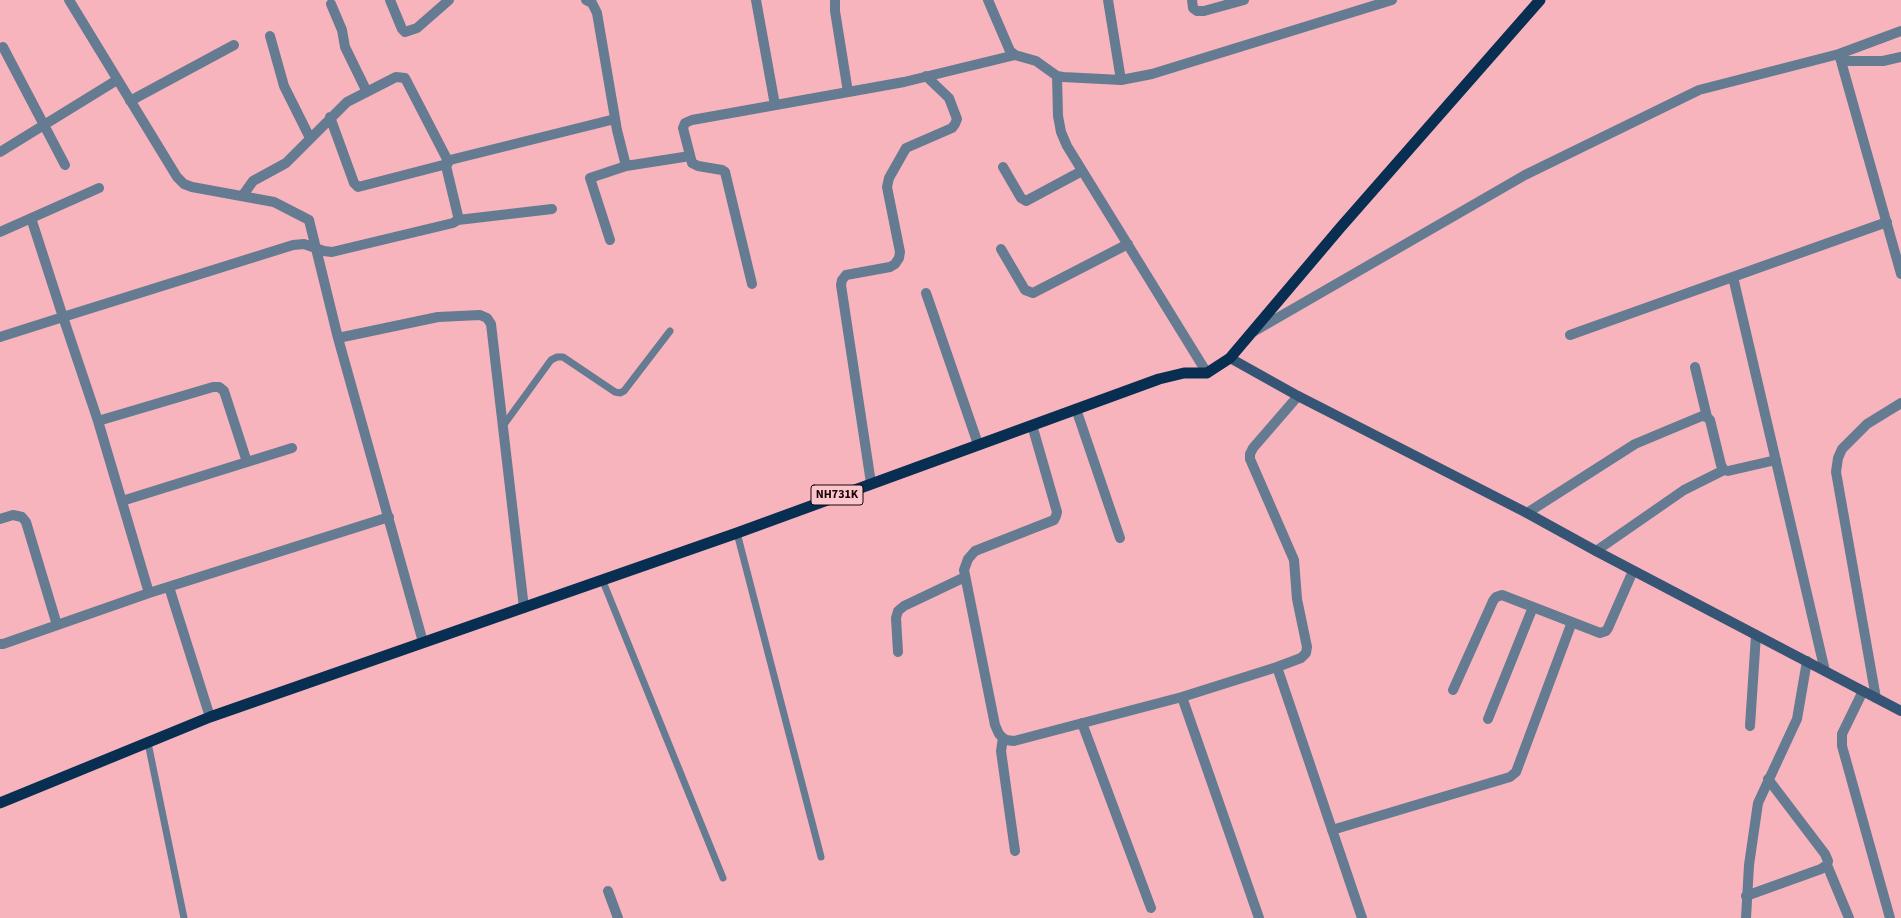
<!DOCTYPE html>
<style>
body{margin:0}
canvas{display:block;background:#f7b4bd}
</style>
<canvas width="1901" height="918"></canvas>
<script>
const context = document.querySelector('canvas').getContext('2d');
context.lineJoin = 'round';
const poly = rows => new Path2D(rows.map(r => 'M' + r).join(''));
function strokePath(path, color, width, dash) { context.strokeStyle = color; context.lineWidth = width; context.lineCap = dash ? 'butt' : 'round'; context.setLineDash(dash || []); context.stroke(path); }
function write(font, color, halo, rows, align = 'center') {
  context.font = font + ' "Source Sans 3",sans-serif'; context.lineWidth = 3.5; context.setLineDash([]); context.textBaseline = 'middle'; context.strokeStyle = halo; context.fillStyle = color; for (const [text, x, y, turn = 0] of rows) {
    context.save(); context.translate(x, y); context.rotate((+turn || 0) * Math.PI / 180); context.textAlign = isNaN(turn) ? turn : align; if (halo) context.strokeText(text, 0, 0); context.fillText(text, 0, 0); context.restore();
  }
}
const service = poly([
 [503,426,551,360,557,357,563,357,615,392,620,393,624,391,670,331],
 [737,533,821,857],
 [602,579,723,878],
 [148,743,184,918]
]);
const minor = poly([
 [69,0,177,177,184,184,192,187,274,202,309,220,338,338,423,642],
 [390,0,402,29,405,32,417,28,449,0],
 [586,0,592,3,597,13,617,130,626,166],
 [756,0,775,105],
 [835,0,835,11,848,92],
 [988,0,1010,51,1015,55,1036,61,1057,76,1063,77,1121,80,1152,74,1392,0],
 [1108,0,1121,80],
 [1192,0,1193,8,1197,11,1204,11,1244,0],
 [331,4,342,30,345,47,367,92],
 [270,36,284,86,310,138],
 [3,47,65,165],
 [1839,54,1901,274],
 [1841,61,1883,61,1901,57],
 [1057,76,1058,116,1061,132,1067,146,1207,373],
 [130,101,234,45],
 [330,117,354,183,358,187,447,164],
 [0,152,117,80],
 [1003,167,1021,198,1026,201,1082,171],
 [243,195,253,181,286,163,347,102,396,77,405,78,448,161],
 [458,220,458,216,446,166,450,160,615,119],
 [0,232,99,188],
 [610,240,590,178,626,166,690,156],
 [1001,249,1025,290,1033,293,1128,244],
 [1733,277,1825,671],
 [752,284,725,172,722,170,698,166,692,163,683,128,685,123,692,120,904,82,1015,55],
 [926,293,978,444],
 [1253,332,1525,175,1699,90,1839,54,1901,31],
 [1570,335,1887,222],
 [0,337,63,317,31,218],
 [338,338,438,317,480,315,487,318,491,324,524,608],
 [1695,367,1707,417],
 [1076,409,1120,538],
 [98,421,213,387,219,387,224,391,247,462],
 [1032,425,1057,512,1056,516,1054,520,975,551,968,559,964,570,995,725,999,734,1003,738,1006,740,1014,741,1182,697,1277,667,1301,658,1306,653,1307,647,1297,599,1294,560,1250,459,1250,454,1253,448,1298,396],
 [871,483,841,285,842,280,846,275,890,267,895,264,899,258,900,252,887,187,889,178,906,148,952,128,955,124,957,119,949,98,926,76],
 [122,501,292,448],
 [1527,513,1635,444,1702,416,1707,417,1710,420,1721,465,1724,470,1728,471,1776,460],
 [0,519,13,515,22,517,26,522,57,625],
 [1596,551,1684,490,1724,470],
 [169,587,210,717],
 [149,593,98,421,63,317,293,245,304,244,324,251,332,252,453,223,458,220,552,209],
 [0,644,3,644,149,593,389,517],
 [898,652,896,618,898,611,904,606,965,577],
 [1277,667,1362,918],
 [1453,690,1493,601,1496,597,1502,595,1600,633,1606,631,1608,628,1633,571],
 [1863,691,1842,734,1842,746,1890,918],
 [1182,697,1259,918],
 [1876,698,1836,472,1838,458,1842,449,1867,424,1901,403],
 [1488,719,1533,607],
 [1082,723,1151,908],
 [1750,726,1756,635],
 [1003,738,1001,751,1015,851],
 [1332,830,1510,777,1516,772,1572,622],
 [1827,865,1849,918],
 [608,891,618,918],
 [1746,896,1821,869,1827,865,1828,861,1825,854,1768,779],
 [1746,918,1749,865,1758,803,1797,719,1807,661]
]);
const secondary = poly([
 [1230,358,1298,396,1527,513,1596,551,1901,711]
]);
const trunk = poly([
 [0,803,210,717,737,533,1159,379,1184,373,1207,373,1230,358,1340,228,1540,0]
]);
const shields = [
 [837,495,52]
];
const shieldNames = [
 ["NH731K",837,495]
];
strokePath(service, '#657b91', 7);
strokePath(minor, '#657b91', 10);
strokePath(secondary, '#365575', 10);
strokePath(trunk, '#082e52', 11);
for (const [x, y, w] of shields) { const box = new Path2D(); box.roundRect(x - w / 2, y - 10, w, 20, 3); context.fillStyle = '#fcc5cc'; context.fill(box); strokePath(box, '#190408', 1); }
write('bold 12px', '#190408', null, shieldNames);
</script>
